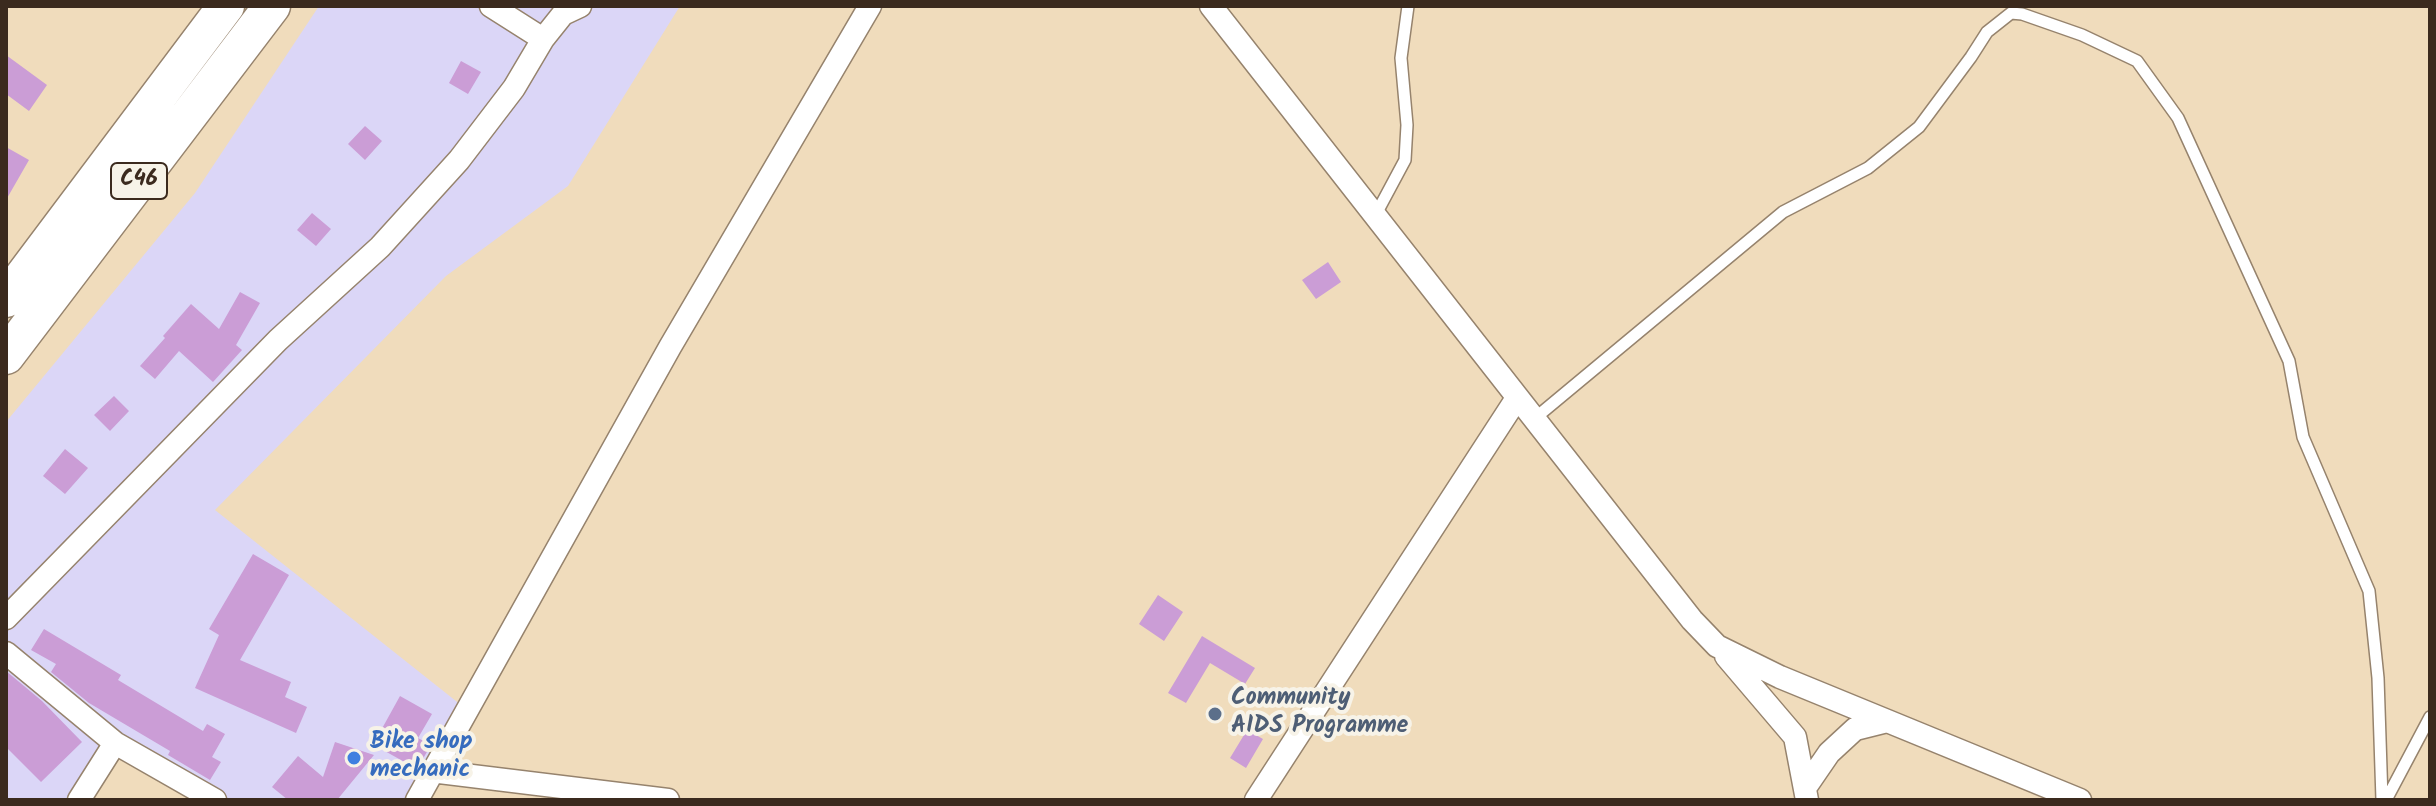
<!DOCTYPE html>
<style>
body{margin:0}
#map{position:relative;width:2436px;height:806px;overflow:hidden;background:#f0dcbc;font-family:Kalam,sans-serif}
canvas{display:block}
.frame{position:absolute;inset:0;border:8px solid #3b2a1e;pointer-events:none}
</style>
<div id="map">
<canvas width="2436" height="806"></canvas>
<div class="frame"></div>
</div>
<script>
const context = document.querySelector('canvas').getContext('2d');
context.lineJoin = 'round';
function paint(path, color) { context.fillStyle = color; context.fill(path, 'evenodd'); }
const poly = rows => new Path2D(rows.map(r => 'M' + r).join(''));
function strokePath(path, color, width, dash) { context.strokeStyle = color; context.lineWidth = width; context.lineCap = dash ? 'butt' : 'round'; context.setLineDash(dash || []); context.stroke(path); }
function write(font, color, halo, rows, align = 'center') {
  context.font = font + ' Kalam,sans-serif'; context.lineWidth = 8; context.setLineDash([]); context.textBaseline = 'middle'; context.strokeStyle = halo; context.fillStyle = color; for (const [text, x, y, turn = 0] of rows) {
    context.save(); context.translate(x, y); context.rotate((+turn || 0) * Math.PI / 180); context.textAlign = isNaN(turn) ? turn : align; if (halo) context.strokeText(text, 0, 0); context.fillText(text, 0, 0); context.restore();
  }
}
const built = poly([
 [319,6,680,6,568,186,446,276,215,510,466,709,417,800,215,800,115,744,79,800,6,800,6,422,195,193]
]);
const building = poly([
 [6,55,47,85,29,111,6,94],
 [461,61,481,72,468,94,449,83],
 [365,126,382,141,365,160,348,144],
 [6,147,29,160,6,200],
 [312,213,331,229,316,246,297,230],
 [1328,262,1341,282,1316,299,1302,280],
 [240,292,260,303,236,345,242,350,213,382,179,351,155,379,140,366,165,338,163,336,191,304,219,329],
 [114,396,129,411,110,431,94,415],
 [65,449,88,468,65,494,43,476],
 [253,554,289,575,240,660,291,682,285,697,307,707,296,733,195,688,219,635,209,629],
 [1158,595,1183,612,1164,641,1139,624],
 [44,629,121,675,118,680,203,731,207,724,225,734,212,757,221,762,210,780,168,755,170,751,89,703,51,672,56,664,31,650],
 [1202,636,1255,668,1245,684,1210,663,1186,703,1168,693],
 [6,671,42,701,82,742,41,782,6,747],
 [400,696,432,714,418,738,431,745,417,769,383,750,386,740,381,747,374,743],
 [1247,730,1263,739,1246,768,1230,758],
 [335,742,374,755,337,800,288,800,272,787,298,756,323,777]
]);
const lane = poly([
 [1375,216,1405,160,1407,125,1401,58,1408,6],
 [1534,419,1783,212,1868,168,1919,127,1971,57,1987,32,2011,13,2022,14,2082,35,2137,61,2178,118,2289,361,2303,437,2369,591,2378,678,2382,800],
 [2386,800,2430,717]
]);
const street = poly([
 [491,6,543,39],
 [1211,6,1692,620,1717,646,1780,677,2080,800],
 [6,618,278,340,380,247,459,160,514,88,543,39,563,14,580,6],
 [6,653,115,743,215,800],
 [1726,656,1795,737,1807,800],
 [431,771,668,800],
 [1805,788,1829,753,1855,729,1887,721],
 [79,800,115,743],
 [417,800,670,347,870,6],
 [1256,800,1517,398]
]);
const primary = poly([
 [6,299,226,6],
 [6,356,272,6]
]);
const markers = [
 [1215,714,8,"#5c6f8a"],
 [354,758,8,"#3f7fe0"]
];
const shields = [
 [139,181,56]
];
const shieldNames = [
 ["C46",139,181]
];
const serviceNames = [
 ["Community",1231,700],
 ["AIDS Programme",1231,728]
];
const shopNames = [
 ["Bike shop",370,744],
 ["mechanic",370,772]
];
paint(built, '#dbd6f7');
paint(building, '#cb9dd6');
strokePath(lane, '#96836d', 14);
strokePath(street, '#96836d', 25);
strokePath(primary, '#96836d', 39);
strokePath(lane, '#fff', 11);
strokePath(street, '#fff', 22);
strokePath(primary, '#fff', 36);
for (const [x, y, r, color] of markers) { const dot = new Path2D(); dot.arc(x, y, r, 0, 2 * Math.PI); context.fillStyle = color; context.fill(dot); strokePath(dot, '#f7f3e8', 3); }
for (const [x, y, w] of shields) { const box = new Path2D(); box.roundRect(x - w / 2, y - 18, w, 36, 6); context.fillStyle = '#f7f3e8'; context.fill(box); strokePath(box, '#3b2a1e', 2); }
write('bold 22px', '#3b2a1e', null, shieldNames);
write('bold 24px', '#4e5e75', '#f7f3e8', serviceNames, 'left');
write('bold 24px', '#366cbe', '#f7f3e8', shopNames, 'left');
</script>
